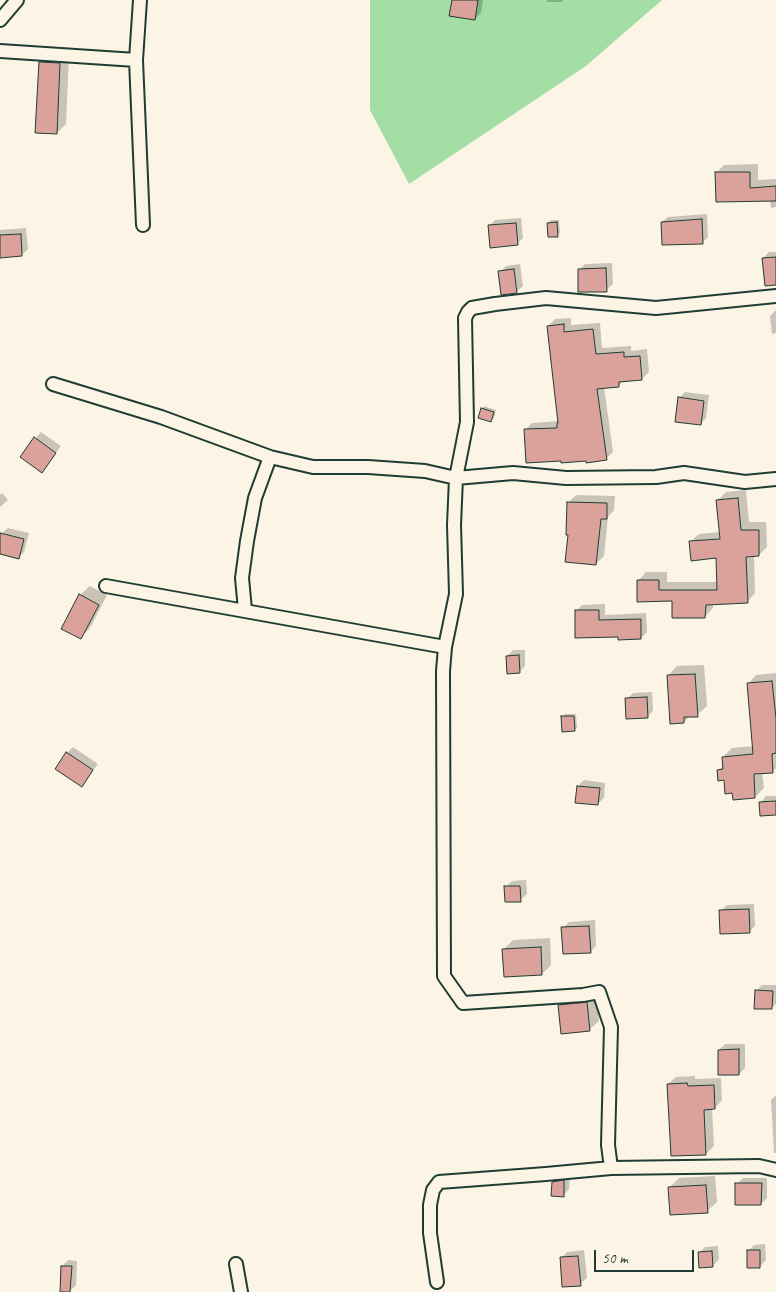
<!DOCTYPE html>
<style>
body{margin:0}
#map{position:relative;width:776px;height:1292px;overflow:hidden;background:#fcf5e5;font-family:Caveat,sans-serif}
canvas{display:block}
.scale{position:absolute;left:594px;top:1250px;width:100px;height:22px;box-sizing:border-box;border:2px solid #1f3d34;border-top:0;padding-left:6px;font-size:15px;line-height:18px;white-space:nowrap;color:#1f3d34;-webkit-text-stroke:4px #fcf5e5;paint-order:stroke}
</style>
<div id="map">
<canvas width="776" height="1292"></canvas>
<div class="scale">50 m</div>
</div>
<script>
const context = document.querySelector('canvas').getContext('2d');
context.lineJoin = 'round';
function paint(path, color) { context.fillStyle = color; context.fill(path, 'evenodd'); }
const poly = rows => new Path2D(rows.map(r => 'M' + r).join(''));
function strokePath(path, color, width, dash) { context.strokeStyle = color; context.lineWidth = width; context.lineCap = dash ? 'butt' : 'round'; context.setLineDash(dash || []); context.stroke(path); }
const green = poly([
 [370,0,662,0,586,66,409,184,370,110]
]);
const shadow = poly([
 [453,0,483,0,481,13,475,19],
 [547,0,563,0,562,2,547,2],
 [49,53,69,54,66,124,57,133,40,62],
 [758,164,758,180,776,179,776,207,771,208,770,200,716,173,724,165],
 [707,214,708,237,702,243,662,222,668,217],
 [521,218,523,238,517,244,489,226,495,220],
 [551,220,559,220,560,233,557,235,548,223],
 [26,228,28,249,22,255,0,257,0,230],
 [769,252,776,252,776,284,763,258],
 [612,263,613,284,606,290,579,270,585,264],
 [520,264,523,286,516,292,500,272,506,266],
 [776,310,776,333,772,334,770,316],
 [571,318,571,325,600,323,602,348,631,346,631,351,647,349,649,372,642,379,624,380,618,386,604,387,613,452,606,459,562,460,525,430,532,423,559,421,548,326,555,319],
 [685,392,709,395,706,418,700,424,679,398],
 [484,406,496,410,494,418,491,421,482,409],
 [41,432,61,446,47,465,21,456],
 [746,490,749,522,766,522,767,547,759,555,754,555,755,593,747,602,713,603,713,608,705,617,638,581,646,572,667,572,667,582,718,582,717,557,690,542,699,534,720,532,718,500,726,492],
 [2,493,8,500,0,507,0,495],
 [576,495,615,496,614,510,608,517,604,556,596,564,569,533,568,503],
 [8,528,29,533,24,552,18,558,0,553,1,534],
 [90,586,107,595,90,628,80,638,80,595],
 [605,604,605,615,646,613,647,632,641,638,619,636,576,611,582,605],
 [513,650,525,650,525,666,519,672,507,656],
 [704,665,707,706,697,715,690,716,684,722,668,676,677,666],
 [776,673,776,768,773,771,762,772,764,788,755,797,734,792,718,771,724,765,723,757,732,748,754,746,748,684,756,675],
 [652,692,653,711,647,717,627,699,633,693],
 [565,714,576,714,577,728,574,730,563,717],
 [73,747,98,764,82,786,67,753],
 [584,780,605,783,604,798,597,804,578,786],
 [766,796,776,796,776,814,760,803],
 [526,880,527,894,520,900,506,887,512,881],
 [754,904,755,926,749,932,721,911,727,905],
 [595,920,596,946,590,952,563,928,569,922],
 [550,938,551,965,542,974,504,949,513,940],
 [762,985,776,985,776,1004,771,1008,756,991],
 [596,994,599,1021,589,1030,560,1005,569,996],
 [725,1044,745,1044,745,1068,739,1074,719,1050],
 [695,1076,695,1079,721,1078,722,1100,715,1108,712,1108,714,1146,706,1154,672,1155,668,1084,676,1077],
 [776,1095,776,1153,774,1153,771,1100],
 [570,1175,569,1189,563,1196,553,1182,559,1176],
 [715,1176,717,1202,707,1211,670,1187,679,1178],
 [743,1178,767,1178,767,1198,761,1204,737,1184],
 [765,1244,766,1260,760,1266,748,1251,754,1245],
 [718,1246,719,1259,713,1266,699,1253,705,1247],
 [584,1250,587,1278,580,1284,561,1258,567,1252],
 [68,1260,77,1261,76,1285,70,1291,62,1266]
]);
const building = poly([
 [452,0,478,0,475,20,449,16,452,0],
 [39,62,60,63,57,134,35,133,39,62],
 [715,172,750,172,750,188,776,186,776,201,716,202,715,172],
 [702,219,703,244,662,245,661,222,702,219],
 [557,222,558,237,548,237,547,223,557,222],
 [516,223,518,245,490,248,488,225,516,223],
 [21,234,22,256,0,258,0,235,21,234],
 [776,257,776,285,765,286,762,258,776,257],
 [606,268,607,292,578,292,578,269,606,268],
 [514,269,517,293,501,295,498,271,514,269],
 [564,324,564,332,593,329,596,354,624,352,624,357,640,356,642,380,619,382,619,387,597,389,607,460,586,463,586,461,561,463,561,461,526,463,524,429,557,428,557,423,558,423,547,326,564,324],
 [678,397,704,401,701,425,675,422,678,397],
 [481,408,494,412,491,422,478,418,481,408],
 [34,437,56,453,42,473,20,457,34,437],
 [738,498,741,530,759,530,759,556,746,557,748,603,706,605,705,618,672,618,672,601,637,602,637,580,659,580,659,590,717,590,716,558,691,561,689,541,720,539,716,500,738,498],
 [567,502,607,503,607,519,601,519,596,565,565,562,568,535,566,535,567,502],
 [0,533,24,539,19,559,0,554,0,533],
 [79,594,99,605,81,639,61,629,79,594],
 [575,610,599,610,599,620,641,619,641,639,618,640,618,637,575,638,575,610],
 [519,655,520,673,507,674,506,656,519,655],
 [695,674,698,717,684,717,684,723,670,724,667,675,695,674],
 [772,681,776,718,776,753,772,754,773,773,754,774,755,798,733,800,732,793,725,794,724,780,718,781,717,770,723,769,722,757,753,754,747,683,772,681],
 [647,697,648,718,626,719,625,698,647,697],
 [561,716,574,716,575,731,562,732,561,716],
 [66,752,93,770,82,787,55,769,66,752],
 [577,786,600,788,598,805,575,803,577,786],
 [776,801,776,815,760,816,759,802,776,801],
 [504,886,520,886,521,902,505,902,504,886],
 [749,909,750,933,720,934,719,910,749,909],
 [589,926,591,953,563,954,561,927,589,926],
 [541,947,542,975,504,977,502,949,541,947],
 [755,990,773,991,772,1009,754,1009,755,990],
 [587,1002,590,1031,561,1034,558,1005,587,1002],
 [739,1049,739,1075,718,1075,718,1050,739,1049],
 [687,1083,688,1086,714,1085,715,1109,704,1110,706,1155,671,1156,667,1084,687,1083],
 [564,1180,564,1197,551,1196,552,1182,564,1180],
 [735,1183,762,1183,761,1205,735,1205,735,1183],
 [706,1185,708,1213,670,1215,668,1187,706,1185],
 [747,1250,760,1250,760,1268,747,1268,747,1250],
 [712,1251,713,1267,699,1268,698,1252,712,1251],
 [578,1256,581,1286,562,1287,560,1257,578,1256],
 [61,1266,72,1266,70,1292,60,1292,61,1266]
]);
const street = poly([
 [140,0,136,60,143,225],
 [0,20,17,0],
 [0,51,136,60],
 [53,384,161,417,270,457,313,467,368,467,425,471,456,478,513,473,566,478,656,477,684,473,745,482,776,479],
 [106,586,445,647,443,671,444,976,463,1003,583,995,599,992,611,1027,608,1145,611,1168,759,1166,776,1170],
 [245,610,242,578,247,541,255,498,270,457],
 [445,647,456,594,454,525,456,478,467,422,465,318,468,312,472,308,495,304,546,298,656,308,776,296],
 [236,1264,241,1292],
 [437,1282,430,1233,430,1205,433,1190,439,1182,546,1174,611,1168]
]);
paint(green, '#a4dea4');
paint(shadow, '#0003');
paint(building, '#dba19b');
strokePath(building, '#1f3d34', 1);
strokePath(street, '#1f3d34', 16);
strokePath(street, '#fcf5e5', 12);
</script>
